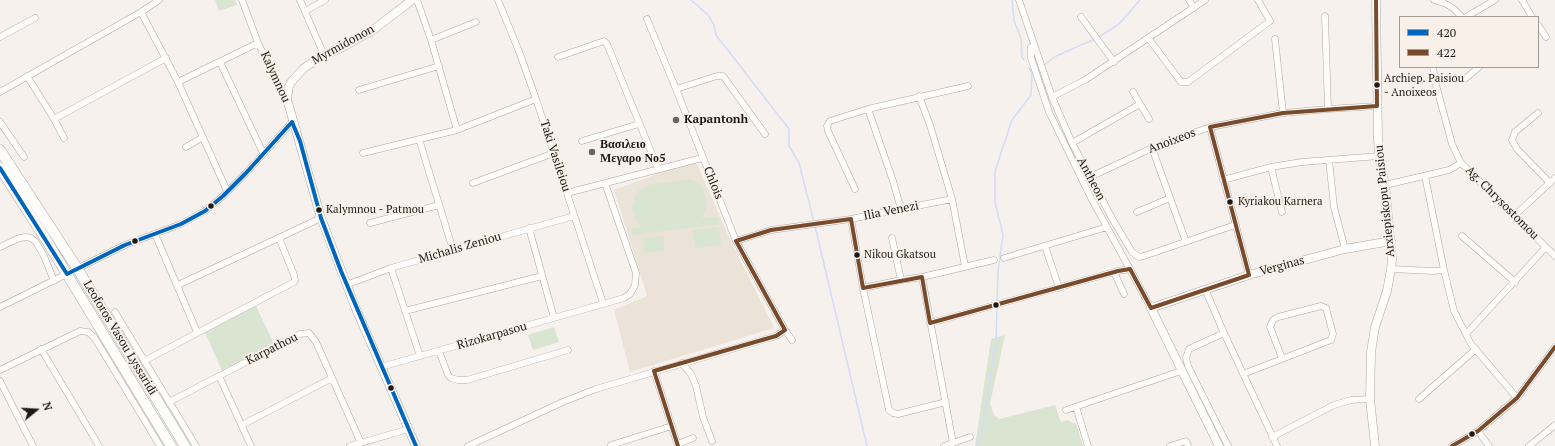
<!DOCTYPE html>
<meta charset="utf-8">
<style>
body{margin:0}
#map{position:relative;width:1555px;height:446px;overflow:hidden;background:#f6f1ec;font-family:"PT Serif",serif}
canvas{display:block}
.legend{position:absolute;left:1399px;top:16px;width:140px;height:52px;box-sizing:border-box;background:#f9f1e9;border:1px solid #a19b95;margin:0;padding:5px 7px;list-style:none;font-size:12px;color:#1c1916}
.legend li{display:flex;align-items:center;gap:8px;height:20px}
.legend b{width:20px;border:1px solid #a19b95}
.north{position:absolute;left:16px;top:390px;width:40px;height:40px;-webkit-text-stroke:3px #f9f1e9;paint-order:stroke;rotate:72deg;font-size:11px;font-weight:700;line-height:16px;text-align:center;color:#1c1916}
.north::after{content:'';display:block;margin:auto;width:14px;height:18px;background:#1c1916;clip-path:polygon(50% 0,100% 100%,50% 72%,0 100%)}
</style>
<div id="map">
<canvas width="1555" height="446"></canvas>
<ul class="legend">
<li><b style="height:5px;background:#0065bd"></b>420</li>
<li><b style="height:5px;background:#7a4b2a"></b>422</li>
</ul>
<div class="north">N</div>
</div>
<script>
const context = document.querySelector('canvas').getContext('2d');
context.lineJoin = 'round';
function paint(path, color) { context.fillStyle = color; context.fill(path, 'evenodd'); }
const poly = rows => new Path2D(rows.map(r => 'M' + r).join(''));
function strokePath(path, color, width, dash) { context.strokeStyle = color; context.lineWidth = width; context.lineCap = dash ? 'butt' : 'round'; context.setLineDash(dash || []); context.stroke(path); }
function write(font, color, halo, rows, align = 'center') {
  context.font = font + ' "PT Serif",serif'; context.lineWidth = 4; context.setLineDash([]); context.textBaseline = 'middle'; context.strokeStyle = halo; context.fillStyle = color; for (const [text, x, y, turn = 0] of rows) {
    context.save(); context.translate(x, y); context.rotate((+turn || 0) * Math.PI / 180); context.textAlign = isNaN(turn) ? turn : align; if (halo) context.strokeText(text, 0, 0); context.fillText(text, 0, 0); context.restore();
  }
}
const built = poly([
 [695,160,728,235,774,328,630,372,614,310,647,296,614,190]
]);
const green = poly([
 [215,0,235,0,237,5,219,11],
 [690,179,696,181,702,187,704,193,707,207,702,218,718,217,720,224,632,235,632,228,642,227,637,222,634,214,632,207,637,192,649,185],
 [719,227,721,245,695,248,693,230],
 [663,236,665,250,644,253,642,239],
 [256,306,274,344,222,371,205,332],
 [554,327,559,342,533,350,528,335],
 [1005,335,990,404,994,415,999,419,1055,405,1061,422,1067,420,1076,424,1083,446,975,446,991,339]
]);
const stream = poly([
 [691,0,708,15,714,25,716,35,789,129,789,146,799,163,814,222],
 [1012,0,1014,21,1021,38,1022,57,1024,60],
 [1099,37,1119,24,1140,0],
 [1044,65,1056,56,1095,39],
 [1029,68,1032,73],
 [815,226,867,446],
 [997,303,998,272,1003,235,995,202,995,171,1012,120,1031,95,1032,73,1034,72],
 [977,446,982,431,996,342,997,306]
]);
const minor = poly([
 [242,0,258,43,283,94,287,99],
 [300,0,324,55],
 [417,0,431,40,457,130],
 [498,0,520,54,536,99,603,303],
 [1019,0,1052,97,1072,143,1113,220,1132,252,1139,257,1144,256,1235,225],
 [1189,0,1194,8],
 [1434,0,1444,3,1453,8,1462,17],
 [1522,0,1532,17],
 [305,11,325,0],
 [141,12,178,82,227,191],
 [1325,16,1328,109],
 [1081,17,1114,62],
 [1466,17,1495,0],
 [647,19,676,89,736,241,785,330,792,340],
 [1538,25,1546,37],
 [0,37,35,18],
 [1149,39,1181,82,1188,82,1270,21,1258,0],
 [1275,39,1283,113],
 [431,40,476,22],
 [1031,47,1031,58,1049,112,1090,196,1151,308],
 [558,57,604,41,607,44,658,169],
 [220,62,263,153],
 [1433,67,1436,85,1452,144,1461,163,1555,256],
 [27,76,54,119,64,138],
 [1466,78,1479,67],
 [178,82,258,43],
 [676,89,717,76,723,76,765,134],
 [359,90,439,66],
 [0,92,141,12,159,0],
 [1133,92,1149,119],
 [919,96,930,125,952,199,965,266],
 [1052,97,1085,80,1205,0],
 [868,109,893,181,901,209],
 [1538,113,1515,132,1512,140,1517,149,1550,183],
 [54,119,166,58],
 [0,122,24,157],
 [1210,127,1249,275],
 [419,139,453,250],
 [582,141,639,124],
 [1072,143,1140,104],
 [186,147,203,137],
 [1152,148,1186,242],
 [363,153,457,130,536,99],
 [1329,160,1334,207,1345,249],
 [1271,167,1282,212],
 [1090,177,1152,148,1210,127,1283,113,1328,109,1377,106],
 [1223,180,1271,167,1302,162,1379,156],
 [473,183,554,153],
 [1385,185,1449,170,1461,163],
 [855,189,828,131,827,126,830,121,868,109,968,86],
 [567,193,702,158],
 [1137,212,1170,198],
 [1514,216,1555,178],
 [851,219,863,288,889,410,893,413,898,414,946,402],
 [370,223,439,205],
 [529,228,554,318],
 [155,234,197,332],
 [1462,236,1515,282],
 [892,238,901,280],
 [736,241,771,230,851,219,952,199],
 [1045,246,1059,288],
 [0,247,17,239,25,237,31,238,36,242,44,256,54,281],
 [1004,258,1107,227],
 [391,268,420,356],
 [1391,269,1433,271,1444,270,1425,176],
 [1444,270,1454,311,1471,344,1517,398],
 [1114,272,1124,294],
 [922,277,953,443],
 [178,285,321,218],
 [346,285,391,268,574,216],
 [863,288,901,280,922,277,994,260],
 [1205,289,1224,333,1277,446],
 [0,307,125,245,181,224,205,211,223,196,246,173,292,122],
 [405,311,542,276],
 [115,312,196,446],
 [930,323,1118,271,1130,269],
 [1224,333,1189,349,1186,358,1188,366,1228,446],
 [1466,334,1546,247],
 [41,349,99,446],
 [439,351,448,375,451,378,458,380,467,380,568,350],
 [144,361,294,282,295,280,294,275,279,238],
 [682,363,691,374,696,386,703,417,712,441],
 [381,367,624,298,630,294,635,285,636,273,605,183],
 [0,370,80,331,88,332,94,337,160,446],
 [654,371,678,446],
 [1243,374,1331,340,1333,334,1326,308,1321,306,1278,317,1273,320,1270,327,1282,358],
 [219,376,251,446],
 [0,381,33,446],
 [1419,399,1476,349],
 [169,402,300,334,309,333,316,342,361,443],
 [1076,407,1088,446],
 [1066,410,1181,371],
 [242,425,332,378],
 [1478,431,1489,446],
 [1272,437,1334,405,1351,400,1370,399],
 [678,444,693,438],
 [611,445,672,426],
 [350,446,409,429],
 [468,446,565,401,596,389,776,336,785,330],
 [944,446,970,437],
 [1170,446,1186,441,1188,446],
 [1452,446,1478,431,1517,398,1555,347],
 [1529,446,1555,425]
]);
const tertiary = poly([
 [412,0,373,30,337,50,324,55,304,68,292,81,289,86,287,99,321,218,356,309,416,446],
 [1219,446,1151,308,1249,275,1345,249,1391,241],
 [1375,446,1370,399,1371,352,1375,327,1387,291,1391,269,1392,259,1385,185,1379,156,1378,138,1376,0]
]);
const primary = poly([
 [0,150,77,268,185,446],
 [0,168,45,238,171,446]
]);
const bus1 = poly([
 [292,122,300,141,321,218,341,271,416,446],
 [0,168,67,274,125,245,181,224,205,211,223,196,246,173,292,122]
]);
const bus2 = poly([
 [678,446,654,371,776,336,785,330,736,241,771,230,851,219,863,288,922,277,930,323,1118,271,1130,269,1151,308,1249,275,1210,127,1283,113,1377,106,1376,0],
 [1452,446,1478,431,1517,398,1555,347]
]);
const markers = [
 [1377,85,3.5,"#1c1916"],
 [676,120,4,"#686561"],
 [592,152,4,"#686561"],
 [1230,202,3.5,"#1c1916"],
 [211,206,3.5,"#1c1916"],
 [319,210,3.5,"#1c1916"],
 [135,241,3.5,"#1c1916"],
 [857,255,3.5,"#1c1916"],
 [996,305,3.5,"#1c1916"],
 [391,388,3.5,"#1c1916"],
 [1472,434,3.5,"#1c1916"]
];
const busNames = [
 ["Archiep. Paisiou",1384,79],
 ["- Anoixeos",1384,93],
 ["Kyriakou Karnera",1238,202],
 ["Kalymnou - Patmou",326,210],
 ["Nikou Gkatsou",864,255]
];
const streetNames = [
 ["Myrmidonon",343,45,-29],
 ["Kalymnou",275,77,65],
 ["Anoixeos",1172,141,-21],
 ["Taki Vasileiou",555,156,72],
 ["Antheon",1091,179,62],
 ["Chlois",713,183,68],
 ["Arxiepiskopu Paisiou",1385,201,-96],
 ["Ag. Chrysostomou",1502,203,45],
 ["Ilia Venezi",891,211,-11],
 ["Michalis Zeniou",460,248,-16],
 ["Verginas",1282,266,-15],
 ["Rizokarpasou",492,336,-16],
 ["Leoforos Vasou Lyssaridi",120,338,59],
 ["Karpathou",272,349,-27]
];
const poiNames = [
 ["Kapantonh",684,120],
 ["Βασιλειο",600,145],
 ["Μεγαρο Νο5",600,159]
];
paint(built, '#ebe2d8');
paint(green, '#d9e5d0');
strokePath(stream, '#d2ddf6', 1.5);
strokePath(minor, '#aba7a4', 7);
strokePath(tertiary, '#aba7a4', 9);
strokePath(primary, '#aba7a4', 11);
strokePath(minor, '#fefdfc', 6);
strokePath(tertiary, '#fefdfc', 8);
strokePath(primary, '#fefdfc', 10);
strokePath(bus1, '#0065bd', 4);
strokePath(bus2, '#7a4b2a', 4);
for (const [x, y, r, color] of markers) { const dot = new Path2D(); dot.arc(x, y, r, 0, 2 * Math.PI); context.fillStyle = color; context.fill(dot); strokePath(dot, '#f9f1e9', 1.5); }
write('11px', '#1c1916', '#f9f1e9', busNames, 'left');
write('12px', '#1c1916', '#f9f1e9', streetNames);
write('bold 12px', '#1c1916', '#f9f1e9', poiNames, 'left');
</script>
